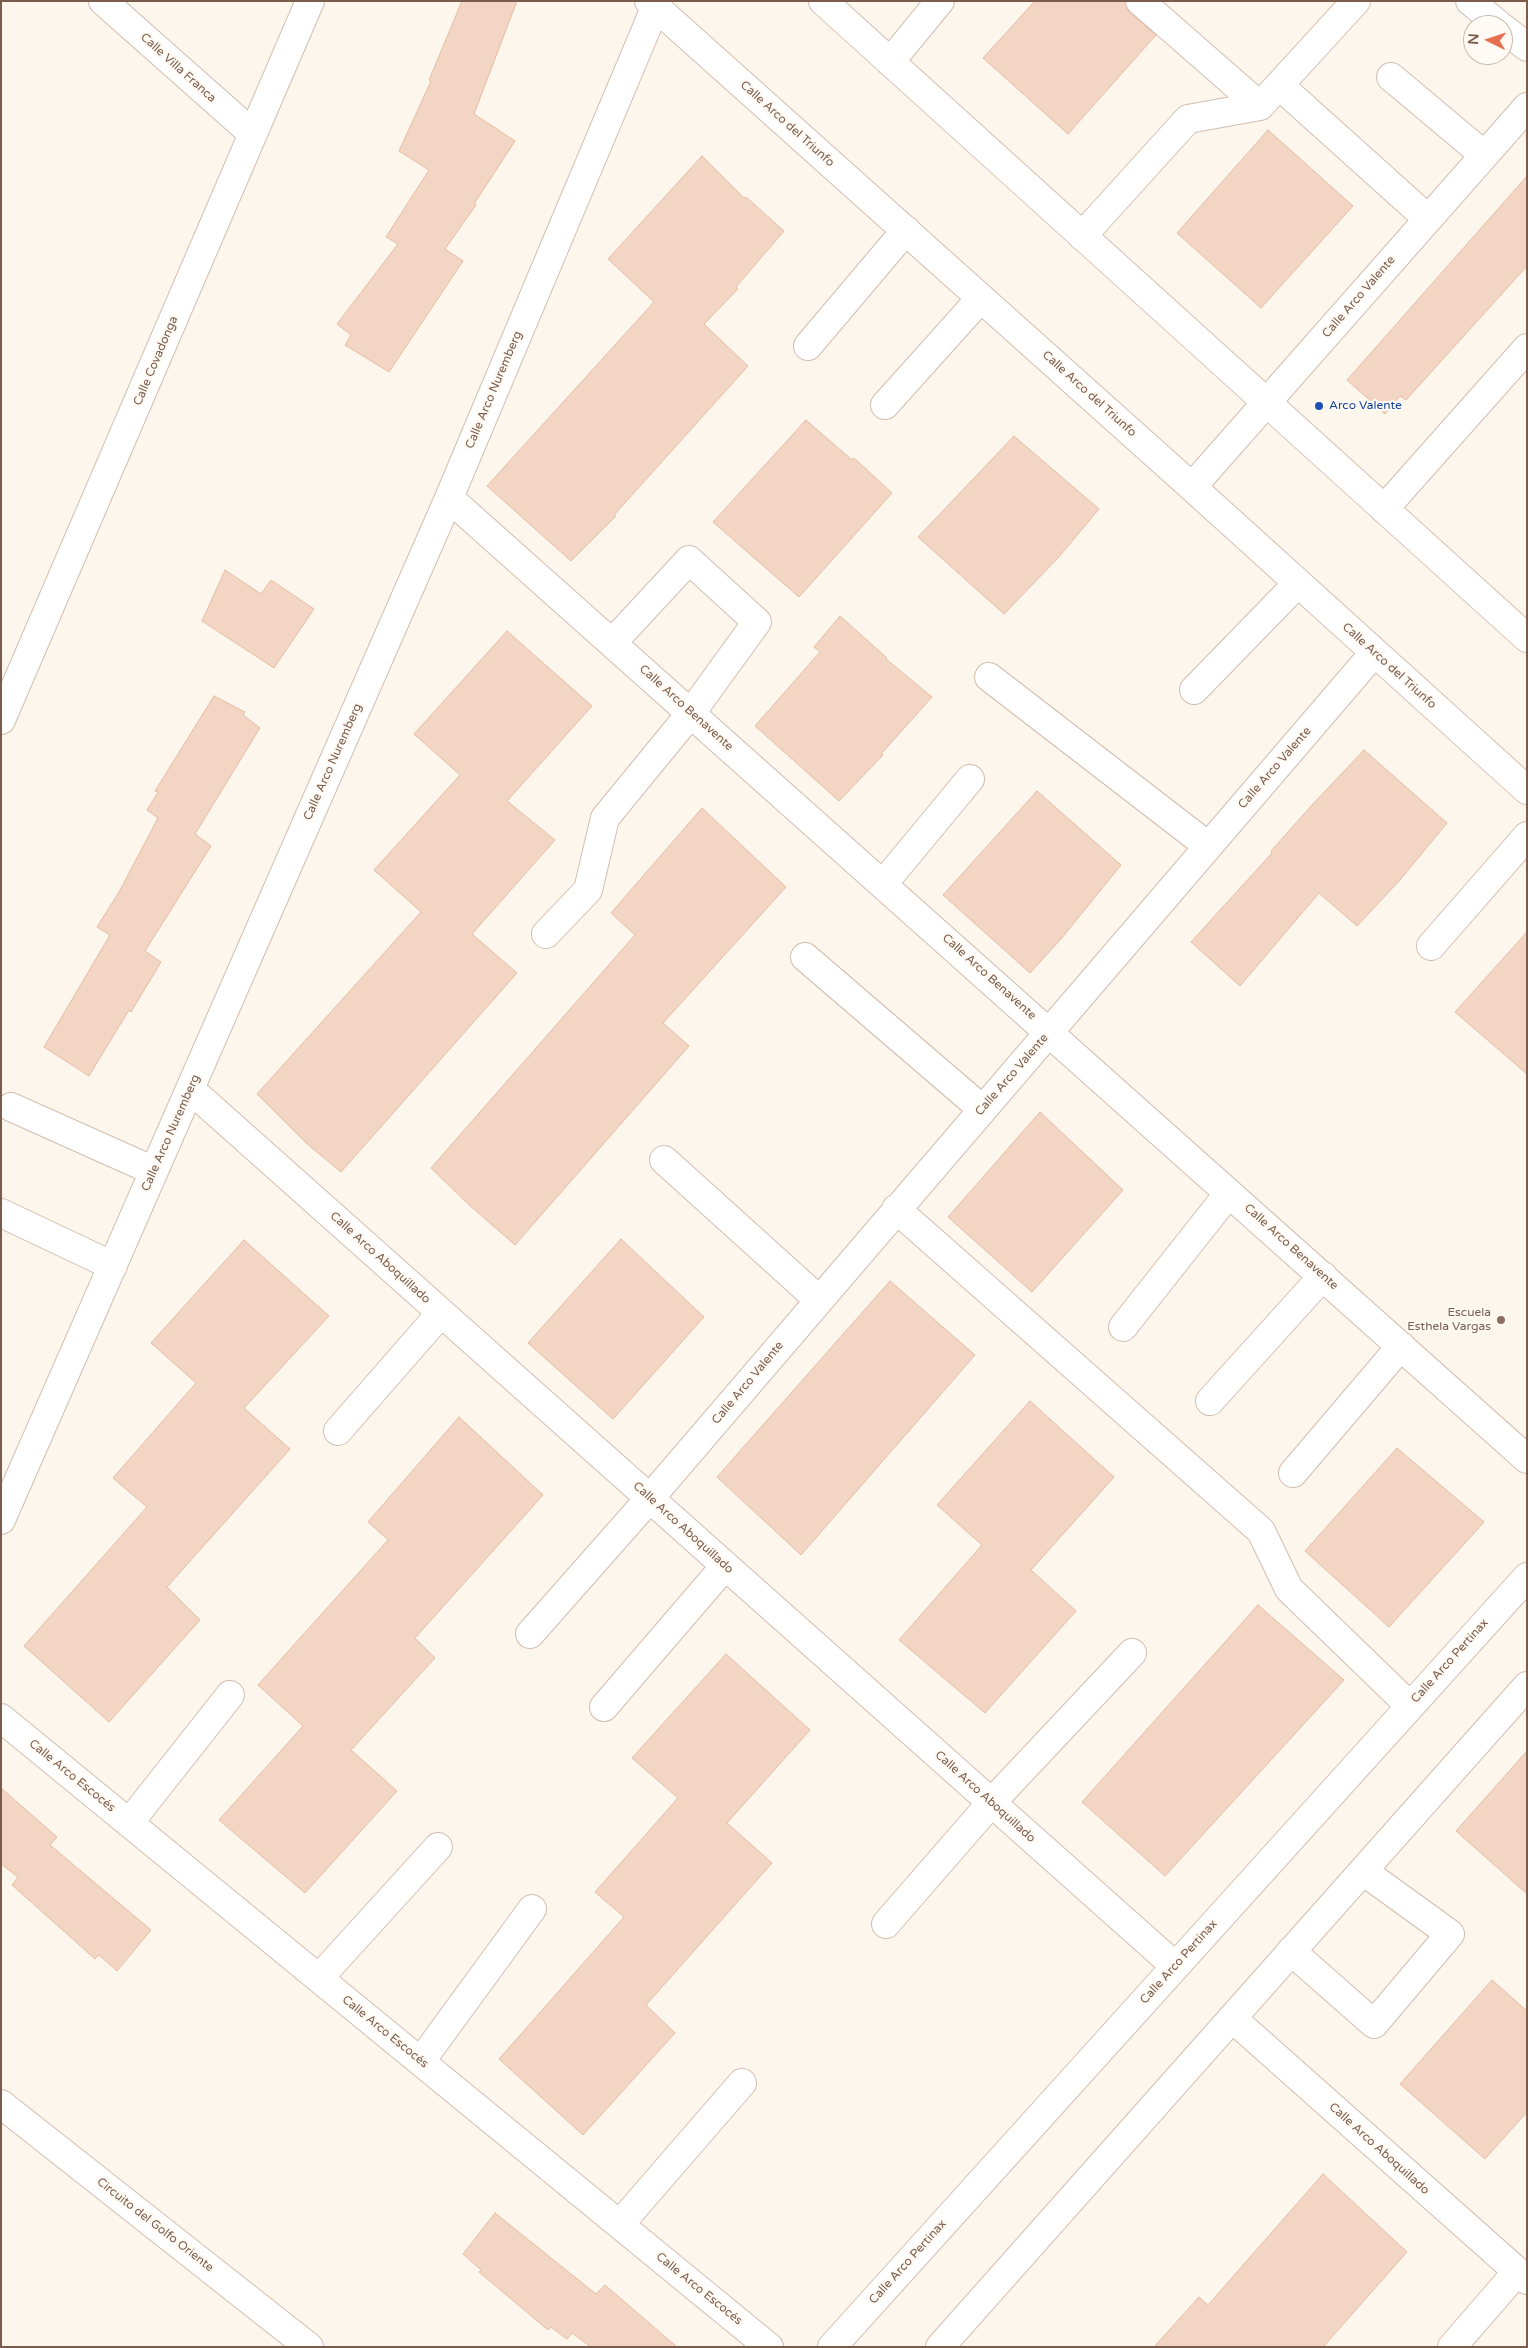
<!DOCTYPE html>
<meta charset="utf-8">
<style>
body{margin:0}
#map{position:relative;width:1528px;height:2348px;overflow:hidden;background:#fdf6ec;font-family:"Varela Round",sans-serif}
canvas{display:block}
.frame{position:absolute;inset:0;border:2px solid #7a5c4d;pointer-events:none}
.north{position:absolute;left:1463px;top:15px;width:50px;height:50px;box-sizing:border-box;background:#fffaf3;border:1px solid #cabbb1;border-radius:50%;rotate:274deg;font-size:14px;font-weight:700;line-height:20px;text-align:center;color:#7a5c4d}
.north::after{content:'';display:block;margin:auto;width:18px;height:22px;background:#e76f51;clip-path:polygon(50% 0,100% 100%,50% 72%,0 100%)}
</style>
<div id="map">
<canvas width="1528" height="2348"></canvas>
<div class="frame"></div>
<div class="north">N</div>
</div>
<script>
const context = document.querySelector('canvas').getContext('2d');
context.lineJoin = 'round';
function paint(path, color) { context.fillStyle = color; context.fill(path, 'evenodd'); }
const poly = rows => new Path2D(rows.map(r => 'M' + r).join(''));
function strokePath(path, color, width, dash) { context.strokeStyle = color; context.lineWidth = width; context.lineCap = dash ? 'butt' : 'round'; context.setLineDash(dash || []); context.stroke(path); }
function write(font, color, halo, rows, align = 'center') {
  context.font = font + ' "Varela Round",sans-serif'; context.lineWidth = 4.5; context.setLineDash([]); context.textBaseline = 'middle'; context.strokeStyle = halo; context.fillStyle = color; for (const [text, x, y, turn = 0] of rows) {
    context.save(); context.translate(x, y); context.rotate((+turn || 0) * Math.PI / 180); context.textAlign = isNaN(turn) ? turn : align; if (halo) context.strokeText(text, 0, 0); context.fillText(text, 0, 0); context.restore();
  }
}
const building = poly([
 [462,1,517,1,474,114,515,141,474,204,476,205,445,249,463,261,389,372,345,345,351,335,337,324,398,244,386,237,429,170,399,151,431,81,429,80,462,1],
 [1035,1,1125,1,1130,13,1156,35,1068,134,983,58,1035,1],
 [1268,130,1353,206,1261,308,1177,233,1268,130],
 [702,156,744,198,746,197,784,231,736,287,738,289,704,324,748,366,614,515,616,516,571,561,487,486,654,302,608,259,702,156],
 [1527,176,1527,266,1406,400,1400,396,1385,414,1347,380,1527,176],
 [806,420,852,460,854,458,892,493,799,597,713,522,806,420],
 [1014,436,1099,509,1058,558,1004,614,918,537,1014,436],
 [225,570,261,594,271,580,314,609,274,668,202,621,225,570],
 [840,616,887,658,886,659,932,697,881,754,883,755,839,801,755,726,820,652,814,647,840,616],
 [507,631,592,706,507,801,555,840,472,934,517,973,341,1172,306,1143,257,1094,421,912,374,870,460,775,414,734,507,631],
 [214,696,245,712,243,715,260,728,195,834,211,846,145,951,161,962,131,1012,129,1010,89,1076,44,1047,110,935,97,927,119,892,158,818,147,810,158,792,155,791,214,696],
 [1364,750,1447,823,1400,880,1357,926,1319,893,1240,986,1191,942,1272,853,1271,851,1312,805,1364,750],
 [1037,791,1121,865,1061,939,1030,973,943,895,1037,791],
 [702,808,786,887,663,1023,689,1046,515,1245,468,1204,431,1168,635,935,611,913,702,808],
 [1527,932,1527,1074,1455,1012,1527,932],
 [1040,1112,1123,1190,1032,1292,948,1217,1040,1112],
 [621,1239,704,1317,613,1419,528,1343,621,1239],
 [244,1240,329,1316,244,1408,290,1449,167,1587,200,1620,109,1722,24,1646,147,1507,113,1478,196,1383,151,1343,244,1240],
 [890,1281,975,1355,801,1555,717,1477,890,1281],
 [1030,1401,1114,1477,1031,1570,1076,1611,985,1713,899,1640,982,1545,937,1505,1030,1401],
 [459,1417,543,1495,415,1638,435,1658,351,1750,397,1791,305,1893,219,1820,303,1726,258,1685,388,1540,368,1522,459,1417],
 [1397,1448,1484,1522,1389,1627,1305,1551,1397,1448],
 [1258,1605,1344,1680,1165,1876,1082,1802,1258,1605],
 [726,1654,810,1730,727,1823,772,1863,646,2005,675,2033,583,2135,499,2059,624,1917,595,1892,678,1798,632,1758,726,1654],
 [1527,1751,1527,1894,1456,1831,1527,1751],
 [1,1788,57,1837,50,1845,151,1930,117,1971,99,1955,95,1959,12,1885,18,1877,1,1864,1,1788],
 [1492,1980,1527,2011,1527,2112,1485,2159,1400,2084,1492,1980],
 [1323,2174,1407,2252,1323,2347,1154,2347,1199,2297,1208,2305,1323,2174],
 [495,2213,596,2294,605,2285,677,2347,591,2347,572,2333,567,2339,551,2327,548,2330,479,2272,481,2270,463,2254,495,2213]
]);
const minor = poly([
 [103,1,253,134],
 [649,1,1192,487,1527,790],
 [823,1,1527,638],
 [1140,1,1260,106],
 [1470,1,1499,25],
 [1503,28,1527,47],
 [890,62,940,1],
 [1391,77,1484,155],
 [1279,85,1428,219],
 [1082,236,1188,119,1260,106,1356,1],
 [808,346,906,230],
 [885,405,981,298],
 [1192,487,1527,107],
 [449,498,1527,1459],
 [1384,509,1527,348],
 [989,677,1208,846],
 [1194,690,1298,583],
 [1,720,310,1],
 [883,884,970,779],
 [546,934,588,890,605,818,691,713,757,622,689,560,612,643],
 [1431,946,1527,836],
 [805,957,982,1109],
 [190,1089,1175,1966],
 [11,1107,154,1171],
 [664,1160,819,1300],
 [896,1209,1261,1531,1289,1589,1410,1706],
 [1,1213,113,1266],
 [1123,1327,1229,1193],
 [1210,1401,1323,1276],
 [338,1431,441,1313],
 [1293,1473,1401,1346],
 [1,1520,449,498,658,1],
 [530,1634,650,1498,1374,653],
 [604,1707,725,1566],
 [1,1718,769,2347],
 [129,1823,230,1695],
 [886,1924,991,1803,1132,1653],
 [1291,1951,1374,2024,1450,1934,1363,1871],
 [319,1978,438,1847],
 [1232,2018,1527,2280],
 [421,2061,532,1909],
 [1,2104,309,2347],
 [620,2224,742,2083],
 [832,2347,1527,1577],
 [940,2347,1527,1686],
 [1452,2347,1517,2272]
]);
const markers = [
 [1319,406,5,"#1a4fb4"],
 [1501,1320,5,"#8d6e63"]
];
const streetNames = [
 ["Calle Villa Franca",178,68,42],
 ["Calle Arco del Triunfo",787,124,42],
 ["Calle Arco Valente",1359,297,-49],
 ["Calle Covadonga",156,361,-67],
 ["Calle Arco Nuremberg",494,390,-67],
 ["Calle Arco del Triunfo",1089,394,42],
 ["Calle Arco del Triunfo",1389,666,42],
 ["Calle Arco Benavente",686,708,42],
 ["Calle Arco Nuremberg",333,762,-66],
 ["Calle Arco Valente",1275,768,-49],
 ["Calle Arco Benavente",989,977,42],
 ["Calle Arco Valente",1012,1075,-49],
 ["Calle Arco Nuremberg",171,1133,-66],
 ["Calle Arco Benavente",1291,1247,42],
 ["Calle Arco Aboquillado",380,1258,42],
 ["Calle Arco Valente",748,1383,-50],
 ["Calle Arco Aboquillado",683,1528,42],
 ["Calle Arco Pertinax",1450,1661,-48],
 ["Calle Arco Escocés",72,1776,39],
 ["Calle Arco Aboquillado",985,1797,42],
 ["Calle Arco Pertinax",1179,1962,-48],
 ["Calle Arco Escocés",385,2032,39],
 ["Calle Arco Aboquillado",1379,2149,42],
 ["Circuito del Golfo Oriente",155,2225,38],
 ["Calle Arco Pertinax",908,2262,-48],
 ["Calle Arco Escocés",699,2289,39]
];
const transitNames = [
 ["Arco Valente",1329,406]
];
const educationNames = [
 ["Escuela",1491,1313],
 ["Esthela Vargas",1491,1327]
];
paint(building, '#f3d5c3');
strokePath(building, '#e6bba3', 1);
strokePath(minor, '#d1beb0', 30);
strokePath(minor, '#fff', 28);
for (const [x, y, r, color] of markers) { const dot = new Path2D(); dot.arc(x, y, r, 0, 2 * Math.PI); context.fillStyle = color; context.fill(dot); strokePath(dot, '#fffaf3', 2); }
write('12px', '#7a5c4d', '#fffaf3', streetNames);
write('12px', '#164399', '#fffaf3', transitNames, 'left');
write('12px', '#785e54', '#fffaf3', educationNames, 'right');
</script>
